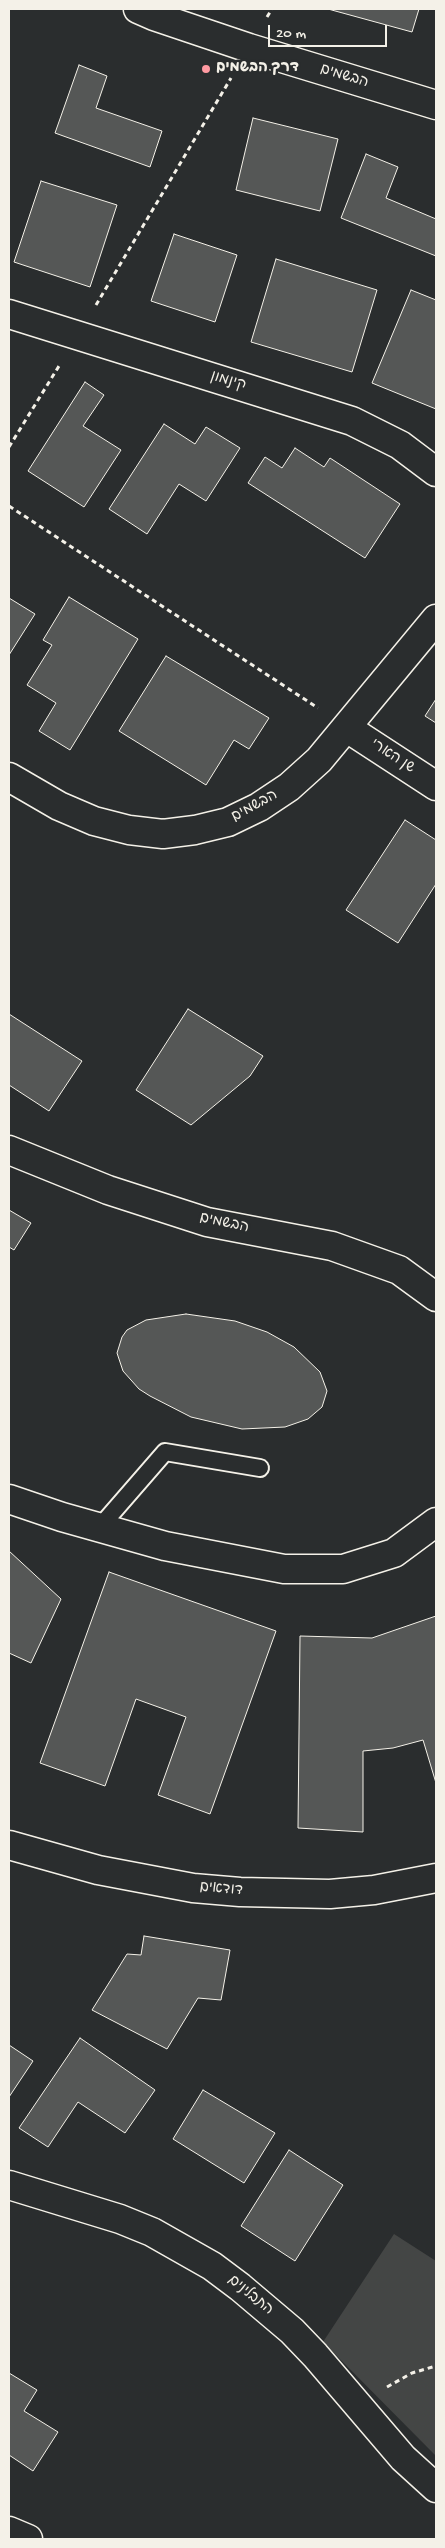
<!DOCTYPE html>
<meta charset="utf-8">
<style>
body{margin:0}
#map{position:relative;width:445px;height:2548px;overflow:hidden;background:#2a2d2e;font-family:"Gochi Hand",sans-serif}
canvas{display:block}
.frame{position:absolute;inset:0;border:10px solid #f4f1e8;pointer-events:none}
.scale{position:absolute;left:268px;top:25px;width:119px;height:22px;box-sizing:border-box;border:2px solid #f4f1e8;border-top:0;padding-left:6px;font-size:15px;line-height:18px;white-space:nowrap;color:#f4f1e8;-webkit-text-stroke:4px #2a2d2e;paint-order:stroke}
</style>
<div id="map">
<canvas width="445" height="2548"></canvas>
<div class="frame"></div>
<div class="scale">20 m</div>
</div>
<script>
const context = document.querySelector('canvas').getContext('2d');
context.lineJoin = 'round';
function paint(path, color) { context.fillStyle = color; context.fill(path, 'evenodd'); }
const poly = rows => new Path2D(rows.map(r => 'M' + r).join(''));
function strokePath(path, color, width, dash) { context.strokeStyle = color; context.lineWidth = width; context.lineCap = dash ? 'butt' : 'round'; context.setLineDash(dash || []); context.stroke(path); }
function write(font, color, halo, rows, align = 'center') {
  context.font = font + ' "Gochi Hand","Playpen Sans Hebrew",sans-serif'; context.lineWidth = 5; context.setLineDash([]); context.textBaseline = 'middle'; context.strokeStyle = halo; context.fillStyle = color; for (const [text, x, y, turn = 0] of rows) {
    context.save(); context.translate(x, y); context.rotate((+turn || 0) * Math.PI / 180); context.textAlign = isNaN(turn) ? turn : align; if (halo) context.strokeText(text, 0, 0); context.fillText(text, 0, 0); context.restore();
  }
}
const green = poly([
 [394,2234,436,2261,436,2456,323,2342]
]);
const building = poly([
 [328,9,419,9,412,32,328,9],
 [79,65,107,76,96,108,162,131,150,167,55,133,79,65],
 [253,118,338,139,320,211,236,190,253,118],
 [366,154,398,167,386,198,436,219,436,256,341,218,366,154],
 [41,181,117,205,90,287,14,262,41,181],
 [174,234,237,255,215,322,151,301,174,234],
 [276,259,377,290,352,372,251,342,276,259],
 [411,290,436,300,436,409,372,383,411,290],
 [85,382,104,395,83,426,121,450,84,507,28,471,85,382],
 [164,424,195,444,206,427,240,448,206,501,179,484,147,534,109,509,164,424],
 [295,448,324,467,330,458,400,504,365,558,248,483,265,457,282,468,295,448],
 [69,597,138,639,70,750,39,731,56,703,27,685,52,645,43,640,69,597],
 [9,598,35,614,9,655,9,598],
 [166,656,269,718,249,749,234,740,206,785,119,731,166,656],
 [436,699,436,723,425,716,436,699],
 [405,820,436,840,436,884,398,943,346,910,405,820],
 [188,1009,263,1056,250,1076,191,1125,136,1090,188,1009],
 [9,1014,82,1061,49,1111,9,1085,9,1014],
 [9,1210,31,1223,14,1250,9,1247,9,1210],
 [186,1314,235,1321,267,1332,294,1347,320,1372,327,1391,322,1407,308,1419,285,1427,242,1429,191,1417,150,1396,139,1389,123,1371,117,1353,122,1337,127,1330,146,1320,186,1314],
 [9,1551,61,1599,31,1663,9,1653,9,1551],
 [109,1572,276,1631,210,1814,158,1795,186,1717,136,1699,105,1786,40,1763,109,1572],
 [436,1616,436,1783,423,1740,393,1748,363,1751,363,1832,298,1828,300,1636,372,1638,436,1616],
 [144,1936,230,1950,221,2000,198,1998,167,2049,92,2010,127,1954,141,1955,144,1936],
 [80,2038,155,2090,125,2133,78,2102,48,2147,19,2128,80,2038],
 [9,2045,33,2061,9,2097,9,2045],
 [203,2090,275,2133,244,2183,173,2139,203,2090],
 [289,2150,343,2185,295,2261,241,2226,289,2150],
 [9,2373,37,2390,24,2411,58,2432,33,2471,9,2455,9,2373]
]);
const path = poly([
 [267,17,272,9],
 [96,305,231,78],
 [9,447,59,366],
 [9,506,318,708],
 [387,2387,412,2373,436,2366]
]);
const service = poly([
 [99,1528,165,1452,260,1468]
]);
const minor = poly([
 [9,314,352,421,400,445,436,472],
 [347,728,436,786],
 [9,777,59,806,94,821,129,830,163,834,195,830,228,822,259,807,289,787,319,760,436,619],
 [9,1150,108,1190,207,1222,332,1246,399,1270,436,1297],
 [9,1499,62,1517,165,1546,284,1569,343,1569,394,1553,436,1522],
 [9,2531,28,2539]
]);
const tertiary = poly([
 [138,9,154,16,249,48,436,105],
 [9,1845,98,1870,193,1888,240,1892,330,1894,374,1890,436,1878],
 [9,2185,120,2219,152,2232,212,2266,240,2287,292,2331,315,2355,403,2458,436,2488]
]);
const markers = [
 [206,69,5,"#ff9aa2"]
];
const poiNames = [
 ["דרך הבשמים",216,69]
];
const streetNames = [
 ["הבשמים",344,77,17],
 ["קינמון",228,382,17],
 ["שן הארי",392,757,33],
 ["הבשמים",255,807,-29],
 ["הבשמים",224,1224,12],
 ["דודאים",221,1890,5],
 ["התבלינים",250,2296,39]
];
paint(green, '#444645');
paint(building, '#555756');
strokePath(building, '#f4f1e8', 1);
strokePath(service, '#f4f1e8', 20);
strokePath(minor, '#f4f1e8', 31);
strokePath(tertiary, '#f4f1e8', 31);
strokePath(path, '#f4f1e8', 3, [5, 4]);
strokePath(service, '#2a2d2e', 16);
strokePath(minor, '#2a2d2e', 28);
strokePath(tertiary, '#2a2d2e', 28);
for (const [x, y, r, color] of markers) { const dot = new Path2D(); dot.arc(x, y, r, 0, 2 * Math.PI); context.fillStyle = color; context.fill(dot); strokePath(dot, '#2a2d2e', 2); }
write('bold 15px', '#f4f1e8', '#2a2d2e', poiNames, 'left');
write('15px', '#f4f1e8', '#2a2d2e', streetNames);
</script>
